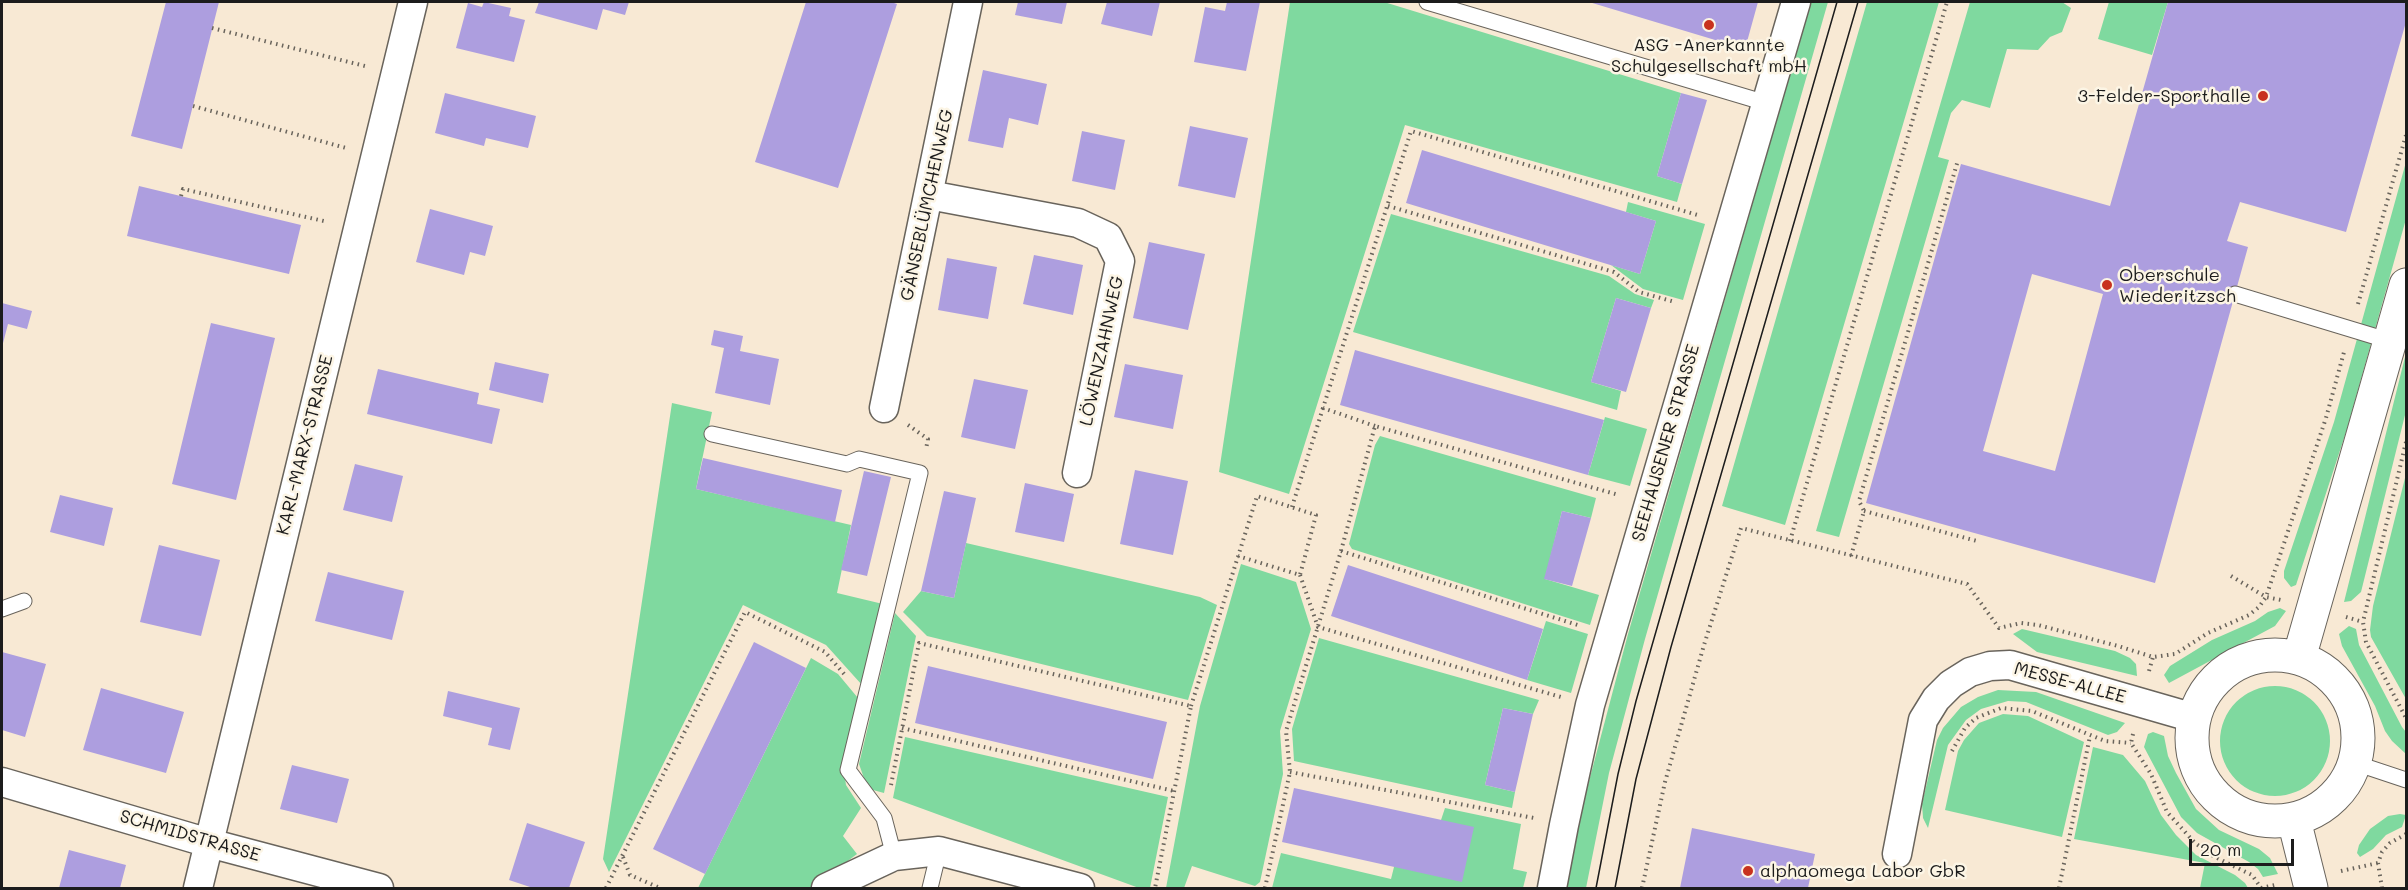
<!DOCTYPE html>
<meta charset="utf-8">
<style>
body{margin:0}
#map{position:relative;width:2408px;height:890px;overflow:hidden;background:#f8e9d4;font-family:Mali,sans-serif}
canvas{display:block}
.frame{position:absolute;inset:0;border:3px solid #1c1c1c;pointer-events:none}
.scale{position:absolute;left:2189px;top:839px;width:105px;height:27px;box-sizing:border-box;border:3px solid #1c1c1c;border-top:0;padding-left:8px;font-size:18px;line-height:21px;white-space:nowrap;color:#1c1c1c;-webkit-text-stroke:4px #fcf5e5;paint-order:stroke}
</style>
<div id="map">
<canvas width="2408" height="890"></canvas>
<div class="frame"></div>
<div class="scale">20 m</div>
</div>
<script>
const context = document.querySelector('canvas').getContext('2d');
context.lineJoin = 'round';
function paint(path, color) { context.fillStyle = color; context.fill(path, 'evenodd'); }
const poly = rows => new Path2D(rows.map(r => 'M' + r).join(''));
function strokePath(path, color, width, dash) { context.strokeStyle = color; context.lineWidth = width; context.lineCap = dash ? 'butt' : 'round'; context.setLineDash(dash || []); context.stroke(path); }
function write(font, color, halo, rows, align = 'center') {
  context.font = font + ' Mali,sans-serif'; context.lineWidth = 5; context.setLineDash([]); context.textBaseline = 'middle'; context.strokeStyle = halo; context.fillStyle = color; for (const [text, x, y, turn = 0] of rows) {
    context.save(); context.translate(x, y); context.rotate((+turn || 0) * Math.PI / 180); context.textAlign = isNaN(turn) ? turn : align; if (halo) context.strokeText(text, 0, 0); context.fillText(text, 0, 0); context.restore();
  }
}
const green = poly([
 [1290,2,1384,2,1681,93,1657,176,1682,184,1677,202,1405,125,1289,494,1219,472],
 [1811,2,1828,2,1645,639,1609,773,1586,888,1566,888,1579,819,1628,634],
 [1867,2,1939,2,1785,525,1722,506],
 [1970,2,2062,2,2071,8,2062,32,2050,37,2038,50,2007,49,1990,108,1962,100,1951,113,1938,157,1949,160,1839,537,1816,531],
 [2109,2,2168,2,2152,55,2098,39],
 [2406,162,2406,219,2347,429,2296,585,2291,587,2284,578,2284,571,2334,422],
 [1628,202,1705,224,1683,300,1643,289,1611,265,1640,274,1656,221,1626,212],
 [1391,214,1609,276,1635,294,1654,300,1651,308,1616,298,1591,382,1621,391,1617,410,1353,332],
 [2406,353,2406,411,2361,592,2351,601,2344,602],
 [672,403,712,412,696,489,851,525,837,593,883,604,862,685,826,645,743,605,609,872,603,859],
 [1605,417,1647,429,1630,486,1588,475],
 [1380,436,1596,498,1591,518,1562,511,1545,579,1599,595,1590,625,1352,549,1349,544,1375,445],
 [2406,474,2406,699,2371,637,2370,630,2373,606],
 [966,543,1200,597,1217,605,1188,700,927,636,903,612,921,591,954,598],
 [1241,564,1296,582,1311,629,1280,731,1283,774,1260,882,1255,886,1192,866,1184,888,1166,888,1200,706],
 [2280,608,2286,611,2275,626,2169,683,2164,675,2170,666,2212,640,2255,621,2268,612],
 [895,613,916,636,884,793,873,790,866,784,859,764],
 [1546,621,1588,634,1571,693,1527,680],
 [2349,626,2356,629,2359,645,2402,727,2406,732,2406,754,2392,741,2385,731,2375,706,2342,646,2339,634],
 [2022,629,2115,651,2130,658,2136,664,2137,676,2037,652,2013,634],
 [1319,638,1539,700,1533,714,1503,708,1485,785,1515,792,1512,808,1294,761,1292,729],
 [811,658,838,674,858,698,843,764,846,785,861,808,843,836,857,854,812,888,698,888],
 '2220 741a55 55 0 1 1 110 0a55 55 0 1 1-110 0Z',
 [1998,690,2036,692,2125,723,2117,732,2108,735,2026,702,2008,701,1981,709,1966,720,1948,745,1928,828,1923,818,1922,804,1937,740,1943,728,1961,707,1978,697],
 [2003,714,2028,716,2084,742,2062,837,1945,810,1958,751,1964,740,1979,723],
 [2153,732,2164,736,2168,756,2176,773,2196,809,2219,830,2259,849,2270,858,2278,874,2263,877,2258,869,2249,862,2197,833,2181,817,2144,747,2148,734],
 [905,737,1168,797,1150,888,1139,888,893,798],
 [2093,747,2123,755,2145,781,2161,815,2176,835,2196,855,2235,875,2245,883,2248,888,2200,888,2205,863,2074,839],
 [1445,808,1521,824,1513,869,1527,872,1523,888,1272,888,1281,853,1391,879,1394,867,1441,820],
 [2400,814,2406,815,2402,827,2386,835,2373,849,2360,857,2357,853,2359,845,2370,829,2388,816]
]);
const building = poly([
 [166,2,219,2,182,149,131,136],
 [484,2,511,8,509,16,525,20,514,62,456,48,468,3,482,7],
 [539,2,629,2,625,15,603,9,597,30,535,13],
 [806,2,891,2,897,4,838,188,755,162],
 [1018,2,1067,2,1062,24,1015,15],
 [1107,2,1160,2,1152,36,1101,24],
 [1227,2,1260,2,1246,71,1194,62,1205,7,1225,11],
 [1589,2,1758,2,1745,49],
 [2168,2,2406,2,2406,22,2346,232,2240,202,2227,241,2248,247,2155,583,1866,503,1961,164,2110,206],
 [2032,274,2103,294,2055,471,1983,451],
 [983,70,1047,84,1038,125,1009,118,1003,148,968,141],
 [445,93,536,116,528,148,486,138,484,146,435,133],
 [1681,93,1707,100,1682,184,1657,176],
 [1190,126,1248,138,1235,198,1178,186],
 [1082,131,1125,140,1115,190,1072,181],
 [1422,150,1656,221,1640,274,1406,203],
 [139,186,301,225,289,274,127,236],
 [430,209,493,226,485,256,470,252,464,275,416,262],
 [1149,242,1205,254,1188,330,1133,318],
 [1034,255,1083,265,1073,315,1023,304],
 [947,258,997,267,988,319,938,310],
 [1616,298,1651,308,1626,392,1591,382],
 [2,303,32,311,27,329,8,324,2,347],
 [211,323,275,338,236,500,172,484],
 [714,330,743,336,740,351,779,359,770,405,715,393,724,348,711,345],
 [1355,350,1604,420,1588,475,1340,405],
 [495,362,549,374,543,403,489,390],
 [1125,364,1183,375,1173,429,1114,417],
 [378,369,479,393,477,404,500,409,492,444,367,414],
 [974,379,1028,390,1015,449,961,437],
 [703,458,842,490,835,522,696,489],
 [355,464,403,476,392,522,343,510],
 [1135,470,1188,481,1173,555,1120,544],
 [864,471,891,477,867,576,841,570],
 [1025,483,1074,494,1064,542,1015,532],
 [944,491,976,498,954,598,921,591],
 [60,495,113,508,104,546,50,532],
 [1562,511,1591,518,1572,586,1544,579],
 [159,545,220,560,201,636,140,622],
 [1348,565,1543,629,1527,680,1331,616],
 [328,572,404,591,392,640,315,621],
 [754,642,806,668,705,874,653,849],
 [2,652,46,664,25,737,2,730],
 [928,666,1167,722,1153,779,915,723],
 [101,688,184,712,166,773,83,750],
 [448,691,520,708,510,750,488,745,492,728,443,716],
 [1503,708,1533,714,1515,792,1485,785],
 [292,765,349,779,337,823,280,809],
 [1294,788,1474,827,1462,882,1282,842],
 [527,823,585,842,569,888,533,888,509,880],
 [1692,828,1815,854,1808,888,1680,888],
 [69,850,126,865,120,888,59,888]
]);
const path = poly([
 [212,28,365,66],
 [193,106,346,148],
 [181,196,183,189,328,222],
 [1388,206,1614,272,1639,292,1675,302],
 [2358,304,2406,135],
 [908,425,928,439,926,449],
 [1375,426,1323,408,1411,131,1701,216],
 [2406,442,2363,622,2366,642,2406,718],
 [1292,507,1323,408],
 [1864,511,1977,541],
 [1790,541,1947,2],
 [1341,551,1581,626],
 [1851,556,1864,511,1859,501,1958,160],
 [1300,575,1318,627,1561,697],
 [2231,576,2266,597,2281,600],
 [2346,617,2363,622],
 [2149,671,2153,657],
 [1191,706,1257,496,1316,515,1300,575,1238,556],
 [902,728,1174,791],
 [2133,734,2131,743,2151,774,2167,812,2195,843,2213,856,2252,875,2261,888],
 [1952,751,1965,728,1976,718,2001,708,2032,711,2105,741,2131,743],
 [1290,772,1534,818],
 [891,785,919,643,1191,706,1155,888],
 [623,857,630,875,660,888],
 [2341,871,2378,863],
 [606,888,745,612,825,652,845,675],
 [1265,888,1290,772,1286,731,1341,551,1375,426,1619,495],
 [1642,888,1665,782,1704,645,1741,528,1967,584,1999,628,2021,623,2038,625,2118,646,2153,657,2175,654,2208,633,2249,615,2259,607,2266,597,2326,418,2344,352],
 [2059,888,2090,736],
 [2261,888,2275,885],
 [2382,888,2378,863,2382,852,2390,843,2406,834]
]);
const lane = poly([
 [1427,2,1766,103],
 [2235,294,2390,341],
 [712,434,847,464,859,459,920,473,848,770,884,818,894,856],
 [2,609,24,601],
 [2355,763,2406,780],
 [930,888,939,851]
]);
const street = poly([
 [929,195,1078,223,1108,237,1120,261,1077,473],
 [884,408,968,2],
 [2,782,209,843,379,888],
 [1897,854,1923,720,1936,699,1951,684,1970,672,1990,666,2010,665,2194,718],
 [198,888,413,2],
 [826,888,894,856,939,851,1080,888],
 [1552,888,1564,825,1590,705,1796,2]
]);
const secondary = poly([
 '2192 738a83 83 0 1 1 166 0a83 83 0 1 1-166 0Z',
 [2299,658,2406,285],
 [2294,820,2311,888]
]);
const tram = poly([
 [1596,888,1618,774,1636,701,1837,2],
 [1615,888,1636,779,1671,647,1858,2]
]);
const markers = [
 [1709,25,6,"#c8321e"],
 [2263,96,6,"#c8321e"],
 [2107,285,6,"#c8321e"],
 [1748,871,6,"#c8321e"]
];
const poiNames = [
 ["ASG -Anerkannte",1709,45,"center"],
 ["Schulgesellschaft mbH",1709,66,"center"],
 ["3-Felder-Sporthalle",2251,96,"right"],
 ["Oberschule",2119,275],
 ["Wiederitzsch",2119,296],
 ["alphaomega Labor GbR",1760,871]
];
const streetNames = [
 ["GÄNSEBLÜMCHENWEG",927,205,-78],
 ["LÖWENZAHNWEG",1102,351,-78],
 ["SEEHAUSENER STRASSE",1666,443,-74],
 ["KARL-MARX-STRASSE",305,445,-76],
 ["MESSE-ALLEE",2070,683,15],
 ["SCHMIDSTRASSE",190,836,16]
];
paint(green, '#7fd99f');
paint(building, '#ad9edf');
strokePath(lane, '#69645c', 17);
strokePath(street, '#69645c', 31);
strokePath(secondary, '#69645c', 35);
strokePath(path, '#69645c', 4, [1.5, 4.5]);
strokePath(lane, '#fff', 15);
strokePath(street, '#fff', 28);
strokePath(secondary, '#fff', 33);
strokePath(tram, '#1c1c1c', 1.5);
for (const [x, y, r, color] of markers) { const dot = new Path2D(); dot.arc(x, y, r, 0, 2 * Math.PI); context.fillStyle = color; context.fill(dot); strokePath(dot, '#fcf5e5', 2); }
write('18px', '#1c1c1c', '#fcf5e5', poiNames, 'left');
write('18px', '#1c1c1c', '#fcf5e5', streetNames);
</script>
